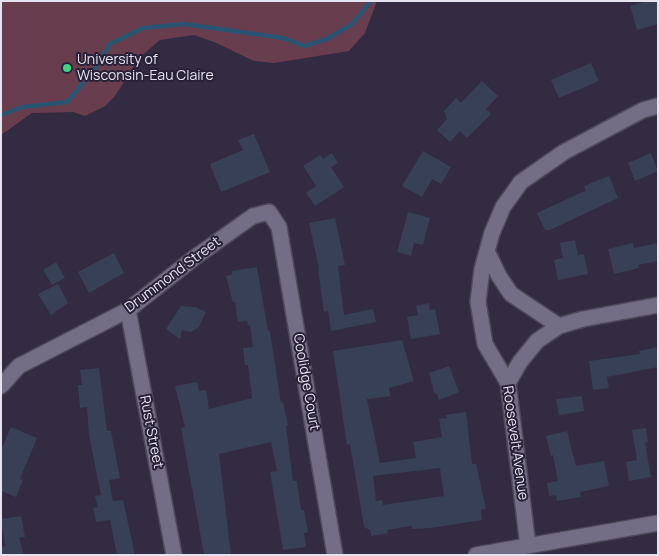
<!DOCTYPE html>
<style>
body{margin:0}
#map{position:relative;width:659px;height:556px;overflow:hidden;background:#322b41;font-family:Manrope,sans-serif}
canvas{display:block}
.frame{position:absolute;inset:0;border:2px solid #e6e3f1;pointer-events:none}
</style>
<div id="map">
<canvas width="659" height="556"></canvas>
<div class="frame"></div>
</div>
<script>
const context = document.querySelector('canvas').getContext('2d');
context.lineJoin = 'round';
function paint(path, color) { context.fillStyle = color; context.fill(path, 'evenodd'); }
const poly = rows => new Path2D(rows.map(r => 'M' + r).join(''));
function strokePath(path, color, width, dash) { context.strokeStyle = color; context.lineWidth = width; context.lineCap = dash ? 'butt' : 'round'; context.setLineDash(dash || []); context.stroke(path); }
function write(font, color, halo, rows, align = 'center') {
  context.font = font + ' Manrope,sans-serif'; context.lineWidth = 4; context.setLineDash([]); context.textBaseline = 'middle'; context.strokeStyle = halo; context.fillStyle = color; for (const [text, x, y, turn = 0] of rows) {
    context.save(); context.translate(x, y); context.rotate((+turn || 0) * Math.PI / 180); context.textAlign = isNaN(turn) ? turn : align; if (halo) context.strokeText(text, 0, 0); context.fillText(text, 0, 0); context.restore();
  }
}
const green = poly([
 [1,1,377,1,365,33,349,51,274,63,254,61,214,42,194,35,160,40,140,57,115,96,105,106,85,116,73,112,32,113,1,135]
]);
const stream = poly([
 [1,115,23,107,67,102,94,70,110,44,143,28,184,24,283,38,304,46,327,39,352,24,371,1]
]);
const building = poly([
 [647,1,658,1,658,24,637,30,630,6],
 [591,63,599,81,559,98,551,80],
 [482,81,498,96,486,109,491,114,467,138,460,131,450,142,437,130,447,119,444,111,456,98,461,103],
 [254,134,270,172,221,192,210,164,243,150,238,140],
 [423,151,451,167,441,184,432,179,422,197,402,186],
 [332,153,338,163,331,167,344,187,315,206,306,193,316,186,303,166,320,155,323,159],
 [651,153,658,171,635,181,628,163],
 [609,176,618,198,550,230,545,230,537,213,580,193,586,191,584,186],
 [408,212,430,218,423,245,414,243,411,256,397,252],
 [335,218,345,265,338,266,344,315,373,309,376,322,331,331,328,311,324,312,318,269,319,268,309,223],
 [575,240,578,255,584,254,588,274,558,280,554,260,563,258,560,243],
 [633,243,634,248,658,243,658,261,638,265,639,268,614,274,608,249],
 [114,253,124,273,89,293,78,272],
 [56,262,65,278,52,285,43,270],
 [257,267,268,331,270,331,281,403,283,402,288,425,286,426,293,481,297,481,301,510,304,510,308,532,304,533,306,547,283,550,270,472,277,471,271,442,219,454,231,555,204,555,181,428,185,427,175,386,197,382,199,391,206,390,209,409,252,398,248,365,245,365,243,348,253,347,250,325,248,326,247,321,238,322,235,302,233,303,226,276,232,275,232,271],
 [58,284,68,303,51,315,38,294],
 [429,303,430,310,435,309,440,334,411,339,407,317,418,315,416,306],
 [181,306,195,307,206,312,199,327,191,332,182,330,180,339,166,329],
 [402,340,414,381,389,388,390,396,367,399,380,463,416,458,413,442,442,437,439,419,447,418,445,415,466,412,472,464,476,464,486,509,481,510,482,520,431,528,412,529,411,526,387,530,388,533,371,536,370,530,364,527,350,444,347,445,333,351],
 [440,468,444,496,383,505,382,500,376,501,373,476],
 [658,347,658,367,607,377,609,388,593,390,589,361,640,354,639,351],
 [449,366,459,392,439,400,437,394,434,392,429,373],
 [99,368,107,431,111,431,120,478,109,480,113,501,123,500,135,555,117,555,110,520,96,522,93,508,98,507,95,496,101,495,89,435,87,407,80,408,78,385,82,385,80,370],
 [582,396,584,411,559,415,556,399],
 [11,427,37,438,20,479,23,480,16,497,1,491,1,450],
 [646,428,648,442,645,443,651,477,629,481,626,462,637,460,632,430],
 [567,431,576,466,604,461,609,486,580,492,581,497,557,501,556,495,549,496,547,483,558,481,553,455,551,456,546,436],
 [21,516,25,537,19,538,24,555,1,555,1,547,5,546,1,519]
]);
const minor = poly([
 [487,251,499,276,511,294,559,326],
 [128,310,174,555],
 [508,383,520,362,537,341,559,326,583,319,658,305],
 [1,386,19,366,128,310,194,258,253,216,269,212,279,227,335,555],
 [528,546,508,383,485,344,478,302,482,269,492,233,503,207,521,182,564,152,643,110,658,106],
 [476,555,658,523]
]);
const markers = [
 [67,68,5,"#3cd77e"]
];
const poiNames = [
 ["University of",77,60],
 ["Wisconsin-Eau Claire",77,76]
];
const streetNames = [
 ["Drummond Street",173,275,-37],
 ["Coolidge Court",306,382,80],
 ["Rust Street",151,432,79],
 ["Roosevelt Avenue",515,443,82]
];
paint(green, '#683d4d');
strokePath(stream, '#295572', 4.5);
paint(building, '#384056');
strokePath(minor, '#4f495c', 18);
strokePath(minor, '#746d86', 15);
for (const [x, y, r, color] of markers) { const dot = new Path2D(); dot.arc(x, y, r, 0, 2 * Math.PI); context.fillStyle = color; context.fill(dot); strokePath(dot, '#282137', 2); }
write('14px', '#e6e3f1', '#282137', poiNames, 'left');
write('14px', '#e6e3f1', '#282137', streetNames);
</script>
